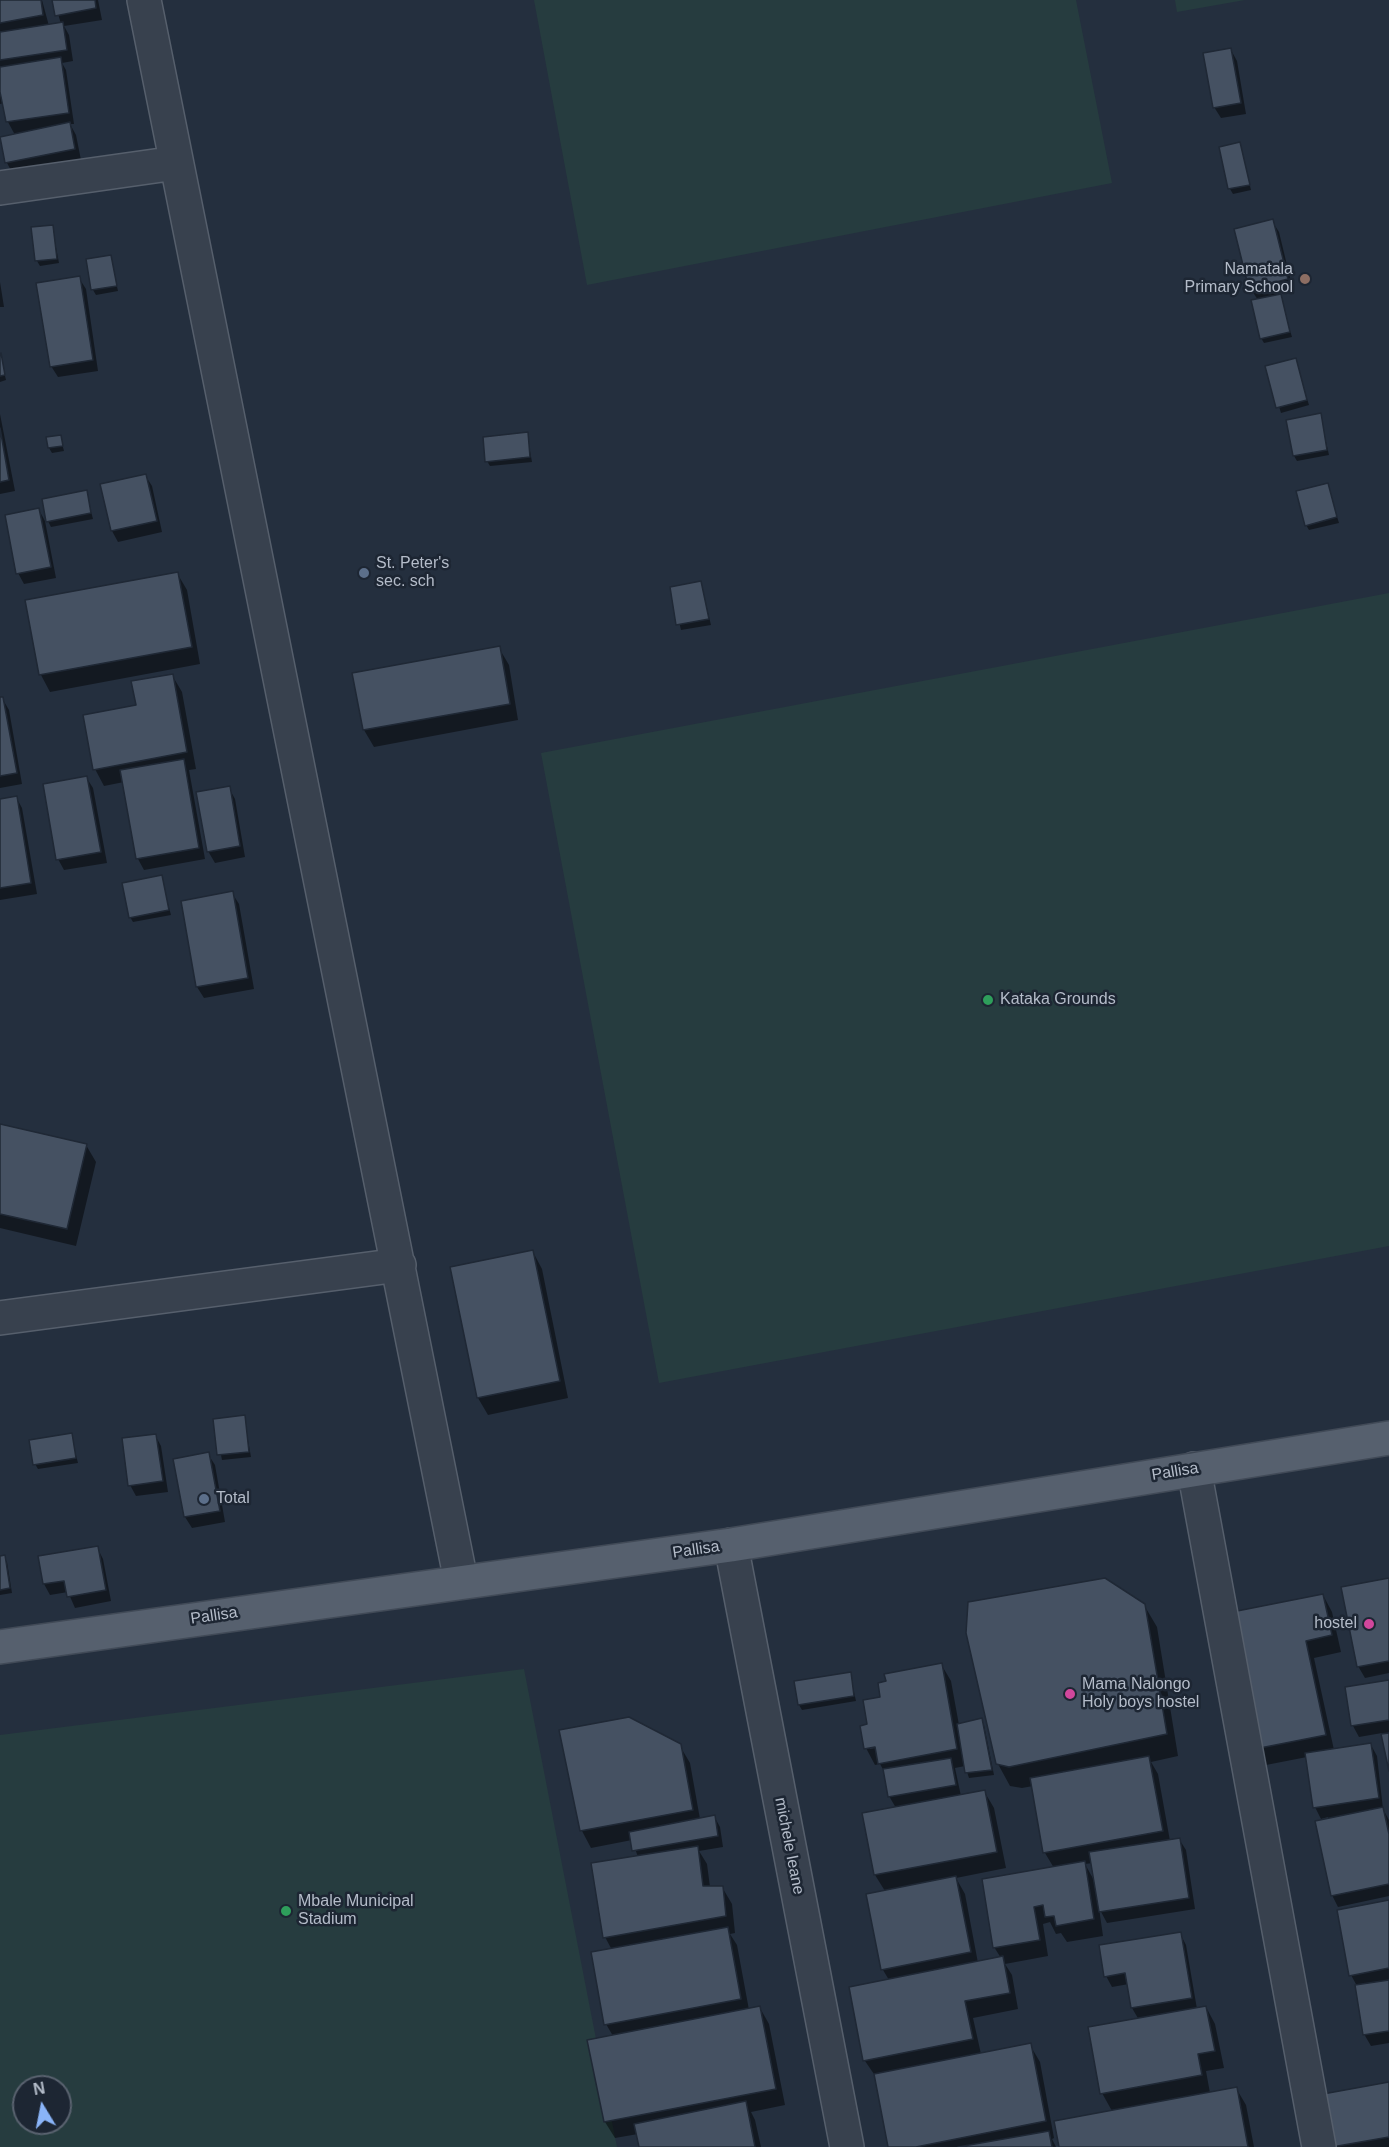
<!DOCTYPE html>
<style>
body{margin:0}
#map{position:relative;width:1389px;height:2147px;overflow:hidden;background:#242f3e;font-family:Arial,sans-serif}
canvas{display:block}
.north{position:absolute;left:12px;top:2075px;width:60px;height:60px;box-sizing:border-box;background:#1d2633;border:2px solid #59626f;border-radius:50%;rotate:350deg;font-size:16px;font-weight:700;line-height:24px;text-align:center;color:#b4bcc9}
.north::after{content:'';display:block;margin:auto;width:21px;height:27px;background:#8ab4f8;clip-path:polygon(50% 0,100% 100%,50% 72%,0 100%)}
</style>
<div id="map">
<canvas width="1389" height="2147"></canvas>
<div class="north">N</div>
</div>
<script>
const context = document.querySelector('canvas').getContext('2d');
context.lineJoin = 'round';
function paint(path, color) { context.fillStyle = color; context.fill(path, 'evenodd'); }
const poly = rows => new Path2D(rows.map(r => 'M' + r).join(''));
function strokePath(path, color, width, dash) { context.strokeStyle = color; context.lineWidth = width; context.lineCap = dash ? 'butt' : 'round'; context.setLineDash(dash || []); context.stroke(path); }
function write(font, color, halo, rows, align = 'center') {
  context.font = font + ' Arial,sans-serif'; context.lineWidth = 5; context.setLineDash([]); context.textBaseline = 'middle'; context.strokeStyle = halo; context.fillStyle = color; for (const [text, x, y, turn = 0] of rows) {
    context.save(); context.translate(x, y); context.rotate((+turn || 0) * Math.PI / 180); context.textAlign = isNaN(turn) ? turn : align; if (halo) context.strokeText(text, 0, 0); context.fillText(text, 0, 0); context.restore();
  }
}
const green = poly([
 [534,0,1076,0,1112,183,587,285],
 [1175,0,1245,0,1177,12],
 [1389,593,1389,1246,659,1383,541,753],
 [524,1669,617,2147,0,2147,0,1735],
 [24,2087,60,2087,60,2123,24,2123]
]);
const shadow = poly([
 [42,0,49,26,61,24,54,0,98,0,102,20,64,26,69,35,73,61,62,63,66,70,74,124,70,124,76,135,81,160,13,174,7,163,1,138,15,135,8,122,5,103,0,104,0,1],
 [1231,50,1237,61,1246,114,1221,118,1214,107],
 [1240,144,1251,190,1233,194,1230,189],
 [1272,221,1279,232,1293,290,1279,293,1292,337,1264,343,1261,338,1258,300,1250,288],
 [52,226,59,263,40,266,37,261],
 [110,256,118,291,96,295,93,290],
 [79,278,86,289,98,371,58,377,51,366],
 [0,282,4,307,0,307],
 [0,355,6,380,0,382],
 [1295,360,1309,405,1281,413,1267,367],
 [0,414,15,491,0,494],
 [1320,415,1329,455,1297,461,1294,456],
 [527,434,532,462,490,466,487,461],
 [60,436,64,451,52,453,49,448],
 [145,475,152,486,162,532,118,542,112,531,102,485],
 [1327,484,1339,523,1309,530,1306,525],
 [86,492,93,519,51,527,48,521],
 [39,510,45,521,56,578,24,584,18,573],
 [177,573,187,590,200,664,50,692,41,675,27,602],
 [701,583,711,625,681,630,671,588],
 [499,648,509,665,518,720,374,747,364,730],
 [172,675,182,692,196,769,189,770,205,859,144,870,138,859,124,782,104,786,95,769,138,707],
 [2,698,9,710,22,784,0,788,0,699],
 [86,777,93,788,107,863,64,870,58,859],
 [229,788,235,799,245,857,215,863,208,851],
 [16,797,22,808,37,894,0,900,0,800],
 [161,877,171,915,133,922,130,917],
 [232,893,239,904,254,989,204,998,197,987],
 [0,1125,86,1145,96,1162,76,1246,0,1228],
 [533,1252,542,1269,568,1398,488,1415,478,1398,451,1268],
 [244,1417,251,1457,222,1460,214,1420],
 [71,1435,78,1463,38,1469,35,1464],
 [155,1435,161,1446,168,1492,136,1496,130,1485],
 [208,1454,215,1465,225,1522,192,1528,185,1517],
 [97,1547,103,1559,111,1601,75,1608,68,1592,50,1595,44,1584],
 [0,1557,4,1557,7,1562,12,1593,0,1595],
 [1389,1579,1389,1673,1365,1678,1358,1666],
 [1323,1595,1332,1612,1341,1652,1314,1658,1334,1750,1371,1745,1377,1756,1383,1809,1389,1820,1389,1896,1338,1907,1332,1895,1328,1817,1321,1819,1315,1807,1307,1757,1266,1765,1257,1748],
 [1144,1605,1157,1627,1178,1756,1151,1762,1158,1774,1170,1841,1179,1839,1186,1850,1195,1909,1107,1923,1099,1908,1103,1936,1067,1942,1061,1933,1056,1934,1050,1922,1043,1924,1048,1956,1005,1964,1012,1975,1018,2009,973,2018,981,2054,1030,2045,1040,2062,1054,2138,1052,2139,1056,2147,889,2147,876,2077,865,2061,850,1988,889,1980,883,1970,885,1891,875,1875,896,1808,889,1796,885,1773,880,1764,875,1765,866,1748,869,1726,881,1698,941,1664,951,1681,959,1725,981,1720,984,1725,994,1775,969,1778,965,1766,955,1768,961,1796,984,1791,994,1808,1006,1868,956,1878,965,1894,978,1963,1001,1958,994,1947,1054,1868,1045,1853,1033,1786,1022,1788,1010,1786,998,1764],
 [870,1746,882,1747,870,1749],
 [1093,1863,1096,1884,1085,1864],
 [850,1674,856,1701,802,1710,799,1705],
 [1389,1682,1389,1764,1382,1733,1359,1737,1353,1726,1347,1688],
 [561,1731,680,1746,690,1763,700,1819,714,1816,720,1827,723,1847,699,1851,707,1864,710,1887,722,1887,732,1904,735,1933,730,1934,737,1945,749,2010,760,2008,769,2024,785,2105,751,2112,755,2120,761,2147,641,2147,638,2134,615,2138,605,2122,613,2036,606,2024,612,1950,605,1937,638,1857,632,1840,591,1848,582,1831],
 [1389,1901,1389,2043,1371,2046,1364,2034,1357,1986,1351,1975],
 [1180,1933,1186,1945,1197,2009,1206,2007,1215,2024,1224,2068,1206,2071,1210,2093,1236,2088,1246,2105,1254,2147,1061,2147,1112,2111,1102,2093,1139,2020,1132,2008,1129,1984,1112,1987,1106,1976],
 [1389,2083,1389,2147,1334,2147]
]);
const building = poly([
 [0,0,41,0,43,15,0,23,0,0],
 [52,0,95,0,96,8,55,16,52,0],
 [63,22,67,50,0,60,0,32,63,22],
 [1231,48,1241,103,1213,108,1203,53,1231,48],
 [61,57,69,113,6,122,0,92,0,67,61,57],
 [70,122,75,149,5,163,0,137,70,122],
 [1240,142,1250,185,1228,189,1219,147,1240,142],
 [1273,219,1288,279,1249,289,1234,229,1273,219],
 [53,225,57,259,35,261,31,227,53,225],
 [111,255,117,286,91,290,86,259,111,255],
 [80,276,93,360,50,367,36,283,80,276],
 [1281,294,1290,332,1260,339,1251,300,1281,294],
 [1,353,5,375,0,376,0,354,1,353],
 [1296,358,1307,400,1276,408,1265,366,1296,358],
 [1321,413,1327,450,1293,456,1286,420,1321,413],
 [0,428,9,480,0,482,0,428],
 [528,432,530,457,485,462,483,437,528,432],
 [61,435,63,446,48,448,46,437,61,435],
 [146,474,157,521,111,531,100,484,146,474],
 [1328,483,1337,517,1305,526,1296,491,1328,483],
 [87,490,91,513,46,522,42,499,87,490],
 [39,508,51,567,16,574,5,515,39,508],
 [178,572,192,647,39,675,25,600,178,572],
 [701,581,709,619,676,625,670,587,701,581],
 [500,646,510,704,363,730,352,673,500,646],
 [173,674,187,752,93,770,83,715,136,705,131,681,173,674],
 [0,697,3,697,17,773,0,776,0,697],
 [184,759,199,848,136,859,120,770,184,759],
 [87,776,101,852,56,860,43,784,87,776],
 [230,786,240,846,207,852,196,792,230,786],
 [17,796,31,883,0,888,0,799,17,796],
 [162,875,169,910,129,918,122,883,162,875],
 [233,891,248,978,196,987,181,901,233,891],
 [0,1124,87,1144,67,1229,0,1214,0,1124],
 [533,1250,560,1381,477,1398,450,1267,533,1250],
 [245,1415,249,1452,217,1455,213,1419,245,1415],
 [72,1433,76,1458,33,1465,29,1440,72,1433],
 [156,1434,163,1481,128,1486,122,1438,156,1434],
 [209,1452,220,1511,184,1517,173,1459,209,1452],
 [98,1546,106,1590,67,1597,64,1581,43,1584,38,1556,98,1546],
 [5,1555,10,1588,0,1590,0,1556,5,1555],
 [1105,1578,1145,1604,1167,1734,1009,1767,996,1764,966,1633,968,1602,1105,1578],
 [1389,1578,1389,1661,1357,1667,1341,1587,1389,1578],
 [1323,1594,1332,1635,1306,1641,1326,1735,1255,1749,1227,1613,1323,1594],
 [942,1663,957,1749,878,1764,875,1747,864,1749,860,1726,867,1724,863,1700,880,1697,878,1683,886,1681,884,1674,942,1663],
 [851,1672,854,1696,798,1705,794,1681,851,1672],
 [1389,1680,1389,1720,1351,1726,1345,1687,1389,1680],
 [629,1717,681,1744,693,1810,580,1831,559,1730,629,1717],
 [982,1718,992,1770,965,1773,957,1724,982,1718],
 [1389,1733,1389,1771,1381,1734,1389,1733],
 [1371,1743,1379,1798,1313,1808,1305,1753,1371,1743],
 [1149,1756,1163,1831,1043,1853,1030,1778,1149,1756],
 [951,1758,956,1785,888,1797,883,1769,951,1758],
 [985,1790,997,1852,874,1875,862,1813,985,1790],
 [1383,1807,1389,1834,1389,1884,1331,1896,1315,1821,1383,1807],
 [715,1815,718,1836,632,1851,629,1832,715,1815],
 [1180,1838,1189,1898,1099,1912,1089,1852,1180,1838],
 [698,1846,703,1886,723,1886,726,1916,603,1938,591,1863,698,1846],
 [1085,1861,1094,1919,1056,1926,1054,1916,1045,1917,1043,1905,1034,1907,1040,1940,993,1948,982,1879,1085,1861],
 [956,1876,971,1952,881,1970,866,1894,956,1876],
 [1389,1900,1389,1968,1349,1976,1337,1910,1389,1900],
 [728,1927,741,1999,604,2025,591,1952,728,1927],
 [1181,1932,1192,1998,1131,2008,1125,1973,1104,1977,1099,1945,1181,1932],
 [1003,1956,1010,1993,965,2001,973,2039,863,2061,849,1987,1003,1956],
 [1389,1980,1389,2031,1363,2035,1355,1985,1389,1980],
 [760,2006,776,2089,604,2122,587,2040,760,2006],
 [1206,2006,1215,2051,1198,2054,1202,2075,1100,2094,1088,2027,1206,2006],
 [1031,2043,1046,2121,916,2147,888,2147,874,2074,1031,2043],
 [1389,2082,1389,2137,1332,2147,1323,2094,1389,2082],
 [1237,2087,1248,2147,1059,2147,1054,2121,1237,2087],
 [746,2101,755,2147,639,2147,634,2124,746,2101],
 [1049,2131,1052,2147,958,2147,1049,2131]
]);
const minor = poly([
 [144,0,461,1581],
 [0,188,176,163],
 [0,1318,399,1265],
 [1194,1469,1319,2147],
 [731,1545,847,2147]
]);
const major = poly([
 [0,1647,731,1545,1389,1438]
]);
const markers = [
 [1305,279,6,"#8d6e63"],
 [364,573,6,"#5c6f8a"],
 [988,1000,6,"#2e9e5b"],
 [204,1499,6,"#5c6f8a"],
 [1369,1624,6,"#d1479c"],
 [1070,1694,6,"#d1479c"],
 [286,1911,6,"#2e9e5b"]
];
const poiNames = [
 ["Namatala",1293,270,"right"],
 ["Primary School",1293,288,"right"],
 ["St. Peter's",376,564],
 ["sec. sch",376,582],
 ["Kataka Grounds",1000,1000],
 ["Total",216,1499],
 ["hostel",1357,1624,"right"],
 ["Mama Nalongo",1082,1685],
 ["Holy boys hostel",1082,1703],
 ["Mbale Municipal",298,1902],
 ["Stadium",298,1920]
];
const streetNames = [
 ["Pallisa",1175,1472,-9],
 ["Pallisa",696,1550,-8],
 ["Pallisa",214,1616,-8],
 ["michele leane",789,1846,79]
];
paint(green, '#263c3f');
paint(shadow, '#0007');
paint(building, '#455162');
strokePath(building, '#1f2835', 1.5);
strokePath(minor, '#565f6c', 36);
strokePath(major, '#414a57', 36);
strokePath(minor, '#38414e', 33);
strokePath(major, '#56606e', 33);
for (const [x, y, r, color] of markers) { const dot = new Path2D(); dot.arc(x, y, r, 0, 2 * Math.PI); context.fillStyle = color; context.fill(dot); strokePath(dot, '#1d2633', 2); }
write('16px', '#b4bcc9', '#1d2633', poiNames, 'left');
write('16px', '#b4bcc9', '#1d2633', streetNames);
</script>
